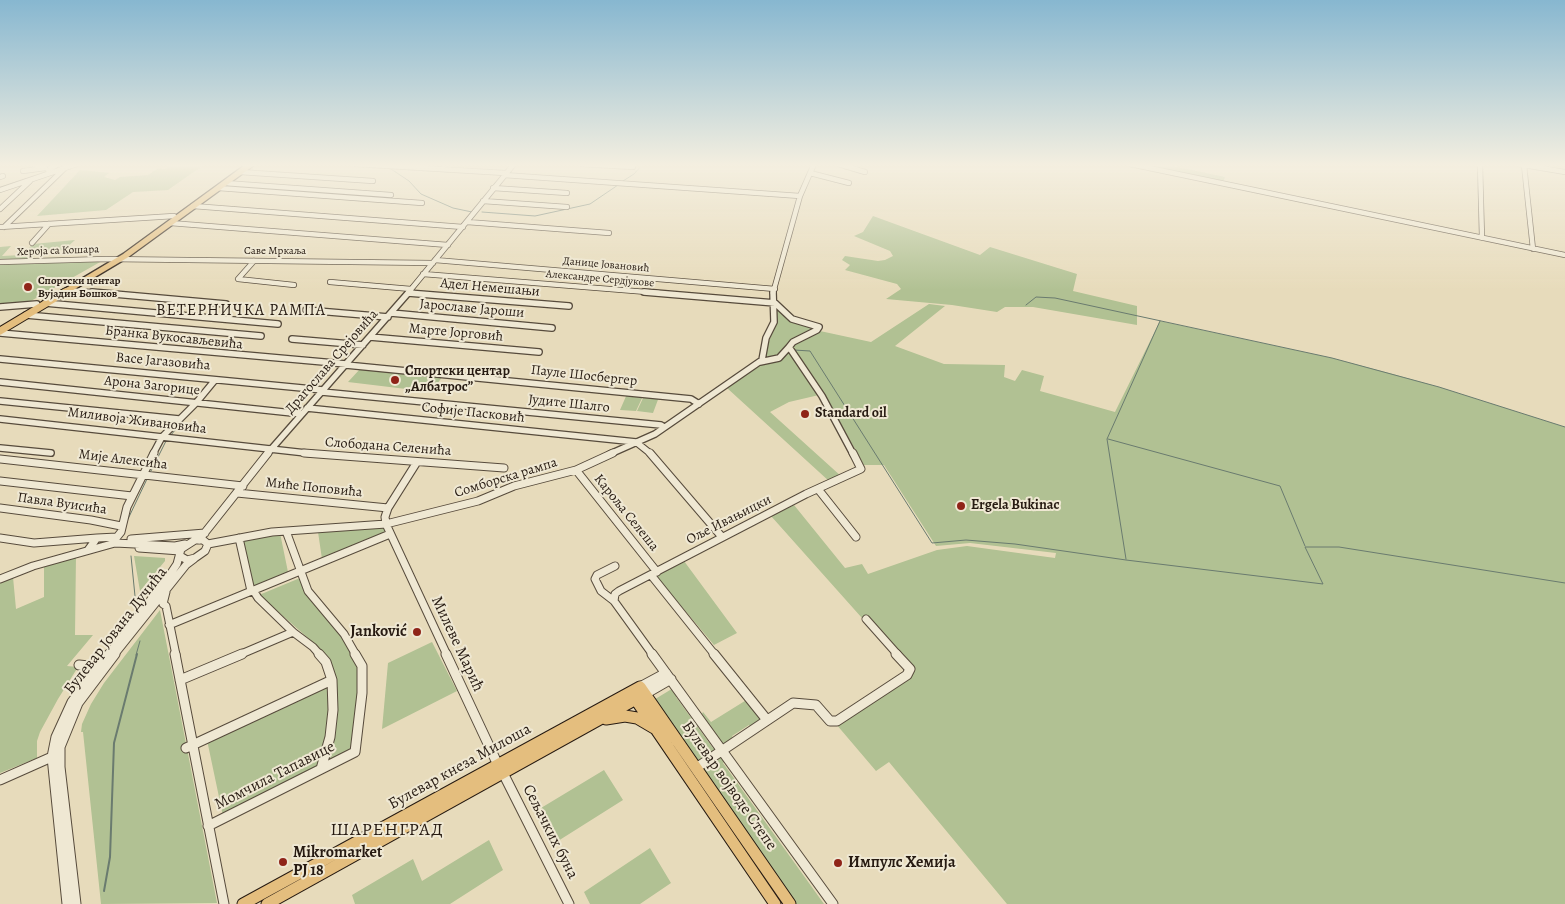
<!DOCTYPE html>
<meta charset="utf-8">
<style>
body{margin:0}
canvas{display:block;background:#e7dbbb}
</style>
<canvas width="1565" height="904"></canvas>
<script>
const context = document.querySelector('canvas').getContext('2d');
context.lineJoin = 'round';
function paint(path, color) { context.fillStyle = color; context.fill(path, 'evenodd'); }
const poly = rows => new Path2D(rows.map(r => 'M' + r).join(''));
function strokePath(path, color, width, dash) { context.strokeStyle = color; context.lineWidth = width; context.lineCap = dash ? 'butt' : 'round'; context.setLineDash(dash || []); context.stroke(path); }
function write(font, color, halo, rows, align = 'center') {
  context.font = font + ' Alegreya,serif'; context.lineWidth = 4; context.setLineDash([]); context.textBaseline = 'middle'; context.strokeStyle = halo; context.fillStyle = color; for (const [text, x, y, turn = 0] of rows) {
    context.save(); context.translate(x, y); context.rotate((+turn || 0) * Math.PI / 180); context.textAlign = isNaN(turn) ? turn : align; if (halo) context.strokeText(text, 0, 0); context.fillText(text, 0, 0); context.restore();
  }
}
const green = poly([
 [172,164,205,164,168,190,133,192,106,210,37,216,80,170,109,173,104,177,115,180,120,177,148,175,159,168,164,169],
 [1137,164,1163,164,1225,177,1223,182],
 [873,216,980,255,990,247,1077,274,1073,291,1137,306,1137,325,1033,307,1005,307,997,312,952,305,886,299,901,289,897,284,845,270,850,265,842,260,845,256,878,261,885,260,893,256,890,251,854,236,863,232],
 [75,240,64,250,40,251,31,258,97,257,0,261,0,247,11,246,2,256,22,255,33,244],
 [102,261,22,306,0,307,0,264],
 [929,304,945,306,895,346,944,364,1005,365,1004,377,1015,381,1022,370,1044,376,1040,391,1115,412,1160,321,1332,358,1389,373,1439,387,1565,427,1565,904,1007,904,889,762,876,771,836,724,911,673,771,516,794,505,845,568,862,564,868,574,937,550,967,546,1055,558,1056,553,970,543,936,546,884,465,864,465,829,403,798,365,819,395,789,402,770,412,842,477,830,482,727,388,761,365,775,324,778,306,788,319,821,328,820,331,871,342],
 [360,369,443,376,431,392,348,382],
 [627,394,643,396,636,411,620,410],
 [644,396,659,397,653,413,637,411],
 [383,527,386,531,385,533,322,559,318,532],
 [280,533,288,572,253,587,242,539],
 [76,555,75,635,93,635,67,666,78,667,58,699,40,732,37,741,37,758,0,773,0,582,13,577,16,609,44,597,44,565],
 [134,556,165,558,165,561,140,591],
 [684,561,737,633,714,645,655,575],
 [300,578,311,601,343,636,360,666,359,693,352,752,325,765,337,710,335,680,316,645,259,595],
 [160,610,217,903,101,904,83,732,81,732,82,724,91,704,104,683],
 [432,642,457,691,382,729,388,663],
 [330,683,331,711,319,768,223,816,207,740],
 [675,687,680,694,676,697,713,748,717,746,719,749,697,762,652,701],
 [748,699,763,719,752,729,749,725,732,736,734,741,723,745,702,714,703,712,711,722],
 [721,752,727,760,723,763,824,904,793,904,701,772,701,766],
 [604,770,623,800,558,841,541,808],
 [489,840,503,870,450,904,355,904,352,895,413,859,422,881],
 [650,848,671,883,640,904,590,904,584,892]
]);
const streamFar1 = poly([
 [388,167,409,181,421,194,453,208,472,212],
 [623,181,634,174,643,164],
 [482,212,535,216,590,204,618,185],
 [1026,305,1036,297,1055,298,1332,358,1439,387,1565,427],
 [794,350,810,351,932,543,966,540,1015,544,1126,560,1323,584,1305,547,1339,547,1565,583],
 [170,436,183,421],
 [1108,439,1280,486,1305,546],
 [150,473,166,441],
 [128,519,147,479],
 [131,556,135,596],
 [1126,559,1107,439,1160,321],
 [136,655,140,641]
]);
const stream = poly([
 [104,891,110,857,114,743,137,654]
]);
const minorFar3 = poly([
 [33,164,44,168],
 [355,164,505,173],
 [581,164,633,167],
 [838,164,865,172],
 [1130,164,1565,255],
 [1480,164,1482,238],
 [1518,164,1565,172],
 [1524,165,1533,249],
 [48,170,58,164],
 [23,171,45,168],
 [240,172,373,181],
 [810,173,849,183],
 [504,175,800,196],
 [0,177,3,176],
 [225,183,391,195],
 [218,188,422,203],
 [493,188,567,193],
 [0,190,77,164],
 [483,201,567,207],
 [193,206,463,227],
 [0,209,30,181],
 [467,222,609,233],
 [170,223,448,245],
 [0,227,174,216],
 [4,227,66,167],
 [32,243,49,224],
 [435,260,775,289],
 [254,261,238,279,294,285],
 [0,262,106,259,433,263],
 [423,274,659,293],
 [330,282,411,289],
 [67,290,106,293],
 [408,293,414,293],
 [408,293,514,164],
 [773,293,800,196,814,164]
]);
const minorFar2 = poly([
 [92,292,226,304],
 [644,292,775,303,792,319,819,327,817,330,793,342,789,347,822,396,853,454],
 [408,293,569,306],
 [45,303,278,324],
 [0,307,37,304],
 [306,310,388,317],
 [391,313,552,328],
 [26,315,261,336],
 [0,333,346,364],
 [370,337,539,352],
 [292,339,363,345],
 [0,359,323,390],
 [760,362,779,358,789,347],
 [346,365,691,399,699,404],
 [0,382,302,414],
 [322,392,661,425,664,427],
 [0,401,179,419],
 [307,408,636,442,651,454],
 [0,419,315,454],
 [0,448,51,453],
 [153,454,162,437,196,403,215,380],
 [267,454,409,292],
 [610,454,655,434,762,360,766,338,774,322,773,292]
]);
const minorFar1 = poly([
 [304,453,504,468],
 [650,453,722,537],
 [0,459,243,486],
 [417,462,388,508,385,517,386,524,447,655],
 [576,470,657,572],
 [0,481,132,496],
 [818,489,856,537],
 [237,493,388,508],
 [0,508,91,520,121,526],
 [286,531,308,591,344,634,356,655],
 [0,538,34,543,97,538],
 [239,538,251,591],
 [131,539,205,533],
 [199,540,268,453],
 [208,544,272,532,386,524,478,501,514,486,576,470,613,453],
 [139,548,180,551],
 [88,550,97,538,117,537,121,532,127,507,154,453],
 [615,566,597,575,595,579,601,591,614,601,653,655],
 [651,575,715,655],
 [0,579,33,566,115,543,175,546,185,544],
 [253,590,258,598,293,632,313,647,320,655],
 [166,592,163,604,166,606,176,655],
 [614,601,615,594,619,591,806,494,861,469,853,453],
 [866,619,898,655],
 [169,625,390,534],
 [108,655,169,576,177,564,181,549,195,540,203,540,208,544,205,551,195,558,187,560,180,556],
 [114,655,186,565,194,559],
 [239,655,293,632]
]);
const minor = poly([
 [175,654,224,904],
 [319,654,326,662,332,680,333,710,330,737,321,769],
 [446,654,498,765],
 [652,654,833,904],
 [714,654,767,720],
 [79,665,98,667],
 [180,680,242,654],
 [640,687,666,673],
 [645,694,671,679],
 [186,748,332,680],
 [696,768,793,703,816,705,830,721,837,721,907,675,910,669,896,654],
 [503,773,569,904],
 [0,780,54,756],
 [208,826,355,752,362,693,362,666,355,654],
 [67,904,52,757,56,737,72,702,109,654],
 [76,904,60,767,60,747,78,703,115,654]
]);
const majorFar2 = poly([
 [63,293,125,256,251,164]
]);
const majorFar1 = poly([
 [0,331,65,292]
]);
const major = poly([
 [634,697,775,904],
 [606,719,625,716,637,718,654,728],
 [243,904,640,687,790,904],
 [267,904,645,694]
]);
const markers = [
 [28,287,5,"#8f2418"],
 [395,380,5,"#8f2418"],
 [805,414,5,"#8f2418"],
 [961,506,5,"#8f2418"],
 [417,632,5,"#8f2418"],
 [283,862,5,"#8f2418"],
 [838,863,5,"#8f2418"]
];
const farStreetnames = [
 ["Хероја са Кошара",58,251,-2],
 ["Саве Мркаља",275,251],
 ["Данице Јовановић",606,265,5],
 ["Александре Сердјукове",600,279,5]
];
const farPoinames = [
 ["Спортски центар",38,281],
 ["Вујадин Бошков",38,294]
];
const streetNames = [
 ["Адел Немешањи",490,288,5],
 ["Јарославе Јароши",472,309,5],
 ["Марте Јорговић",456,333,5],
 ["Бранка Вукосављевића",174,338,6],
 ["Васе Јагазовића",163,362,5],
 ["Драгослава Срејовића",332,362,-49],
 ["Пауле Шосбергер",584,376,6],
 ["Арона Загорице",152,386,6],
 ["Јудите Шалго",569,404,6],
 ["Софије Пасковић",473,413,6],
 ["Миливоја Живановића",137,421,7],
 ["Слободана Селенића",388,447,4],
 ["Мије Алексића",123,460,7],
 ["Сомборска рампа",506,478,-17],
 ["Миће Поповића",314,488,6],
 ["Павла Вуисића",62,504,8],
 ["Кароља Селеша",626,513,51],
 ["Оље Ивањицки",729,520,-27]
];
const poiNames = [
 ["Спортски центар",405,372],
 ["„Албатрос”",405,388],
 ["Standard oil",815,414],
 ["Ergela Bukinac",971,506]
];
const quarterNames = [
 ["ВЕТЕРНИЧКА РАМПА",241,311]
];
const nearStreetnames = [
 ["Булевар Јована Дучића",116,631,-52],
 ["Милеве Марић",457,644,65],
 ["Булевар кнеза Милоша",460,767,-29],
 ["Момчила Тапавице",275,776,-27],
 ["Булевар војводе Степе",729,786,55],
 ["Сељачких буна",550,832,63]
];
const nearPoinames = [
 ["Janković",407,632,"right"],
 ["Mikromarket",293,853],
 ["PJ 18",293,871],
 ["Импулс Хемија",848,863]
];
const nearNeighbourhoodnames = [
 ["ШАРЕНГРАД",387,831]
];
paint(green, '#b1c193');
strokePath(streamFar1, '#6a7b6f', 1);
strokePath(stream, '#6a7b6f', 2);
strokePath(minorFar3, '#574b3c', 6);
strokePath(minorFar2, '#574b3c', 8);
strokePath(minorFar1, '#574b3c', 9);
strokePath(minor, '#574b3c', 11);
strokePath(majorFar2, '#271b12', 8);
strokePath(majorFar1, '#271b12', 9);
strokePath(major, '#271b12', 13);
strokePath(minorFar3, '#efe8d3', 4.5);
strokePath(minorFar2, '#efe8d3', 5.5);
strokePath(minorFar1, '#efe8d3', 7);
strokePath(minor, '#efe8d3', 9);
strokePath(majorFar2, '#e4be7e', 5.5);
strokePath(majorFar1, '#e4be7e', 7);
strokePath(major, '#e4be7e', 11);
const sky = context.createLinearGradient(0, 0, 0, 290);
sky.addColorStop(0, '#87b7d0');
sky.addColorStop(0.57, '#f4efe0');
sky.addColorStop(1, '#f4efe000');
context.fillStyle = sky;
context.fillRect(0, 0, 1565, 290);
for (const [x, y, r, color] of markers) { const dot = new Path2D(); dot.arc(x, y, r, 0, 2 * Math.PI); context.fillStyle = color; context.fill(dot); strokePath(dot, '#efe8d3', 2); }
write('11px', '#271b12', '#efe8d3', farStreetnames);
write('bold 11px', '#271b12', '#efe8d3', farPoinames, 'left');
write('14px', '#271b12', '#efe8d3', streetNames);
write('bold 14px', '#271b12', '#efe8d3', poiNames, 'left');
context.letterSpacing = '1px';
write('16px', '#271b12', '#efe8d3', quarterNames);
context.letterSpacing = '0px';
write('16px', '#271b12', '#efe8d3', nearStreetnames);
write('bold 16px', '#271b12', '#efe8d3', nearPoinames, 'left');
context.letterSpacing = '1px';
write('18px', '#271b12', '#efe8d3', nearNeighbourhoodnames);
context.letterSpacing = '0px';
</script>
